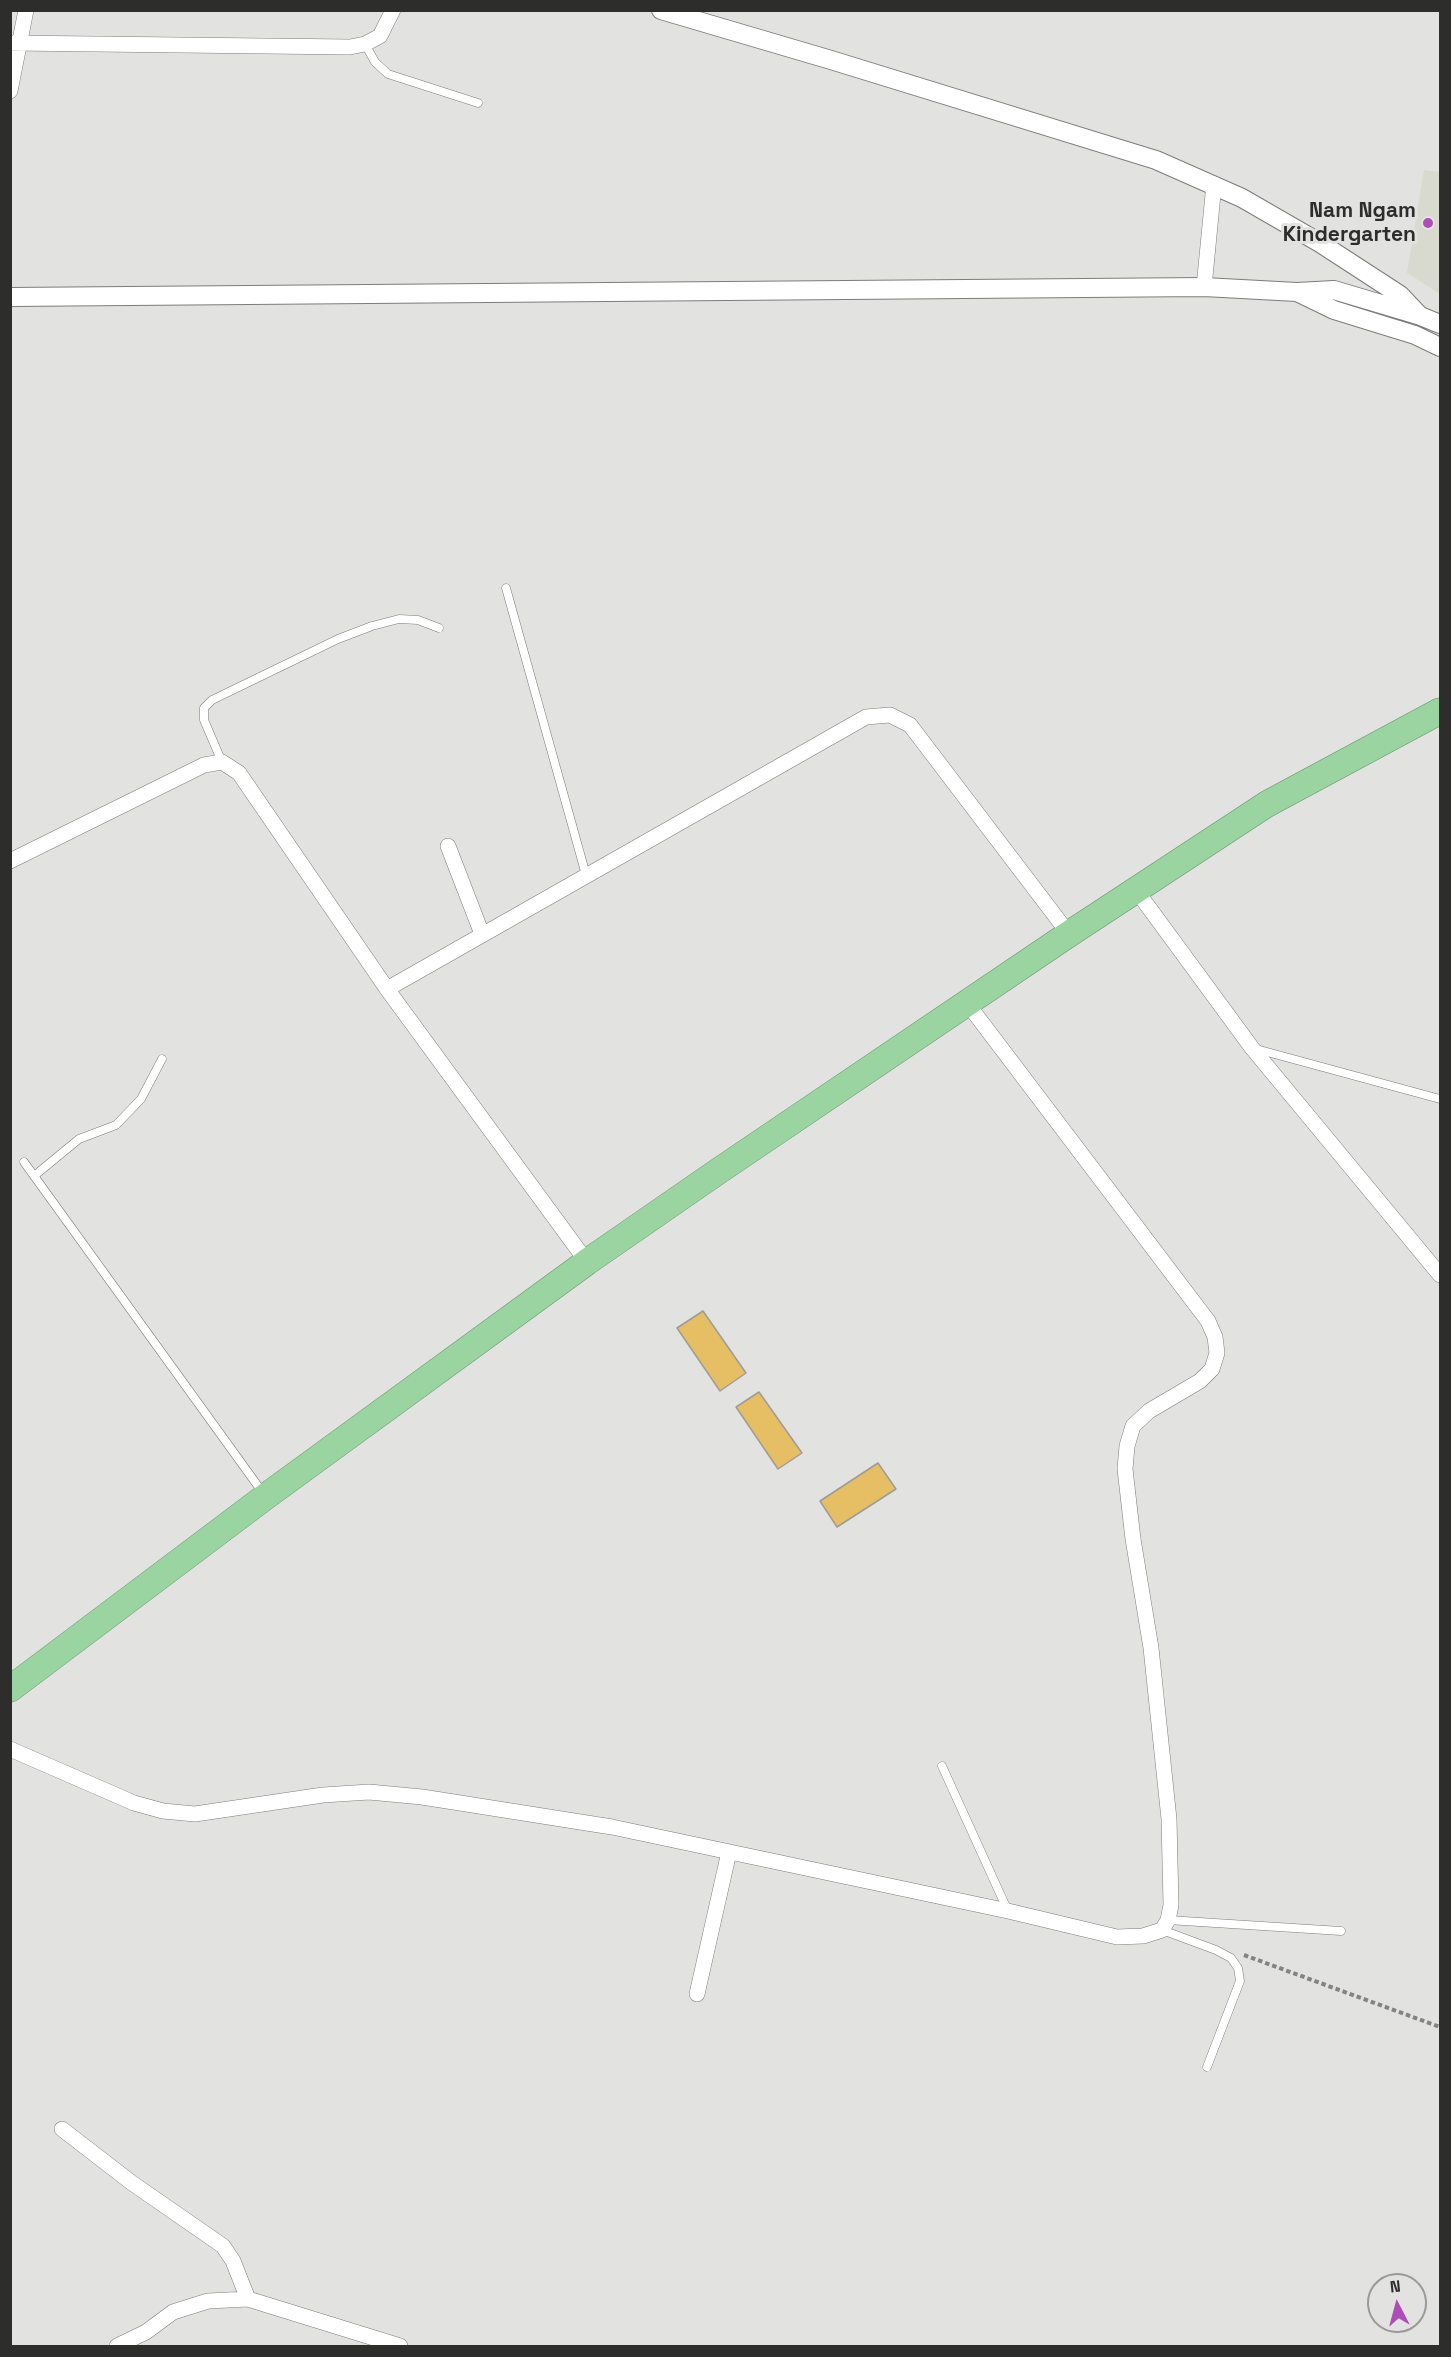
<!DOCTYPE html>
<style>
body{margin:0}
#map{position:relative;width:1451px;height:2357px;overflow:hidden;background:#e2e3e0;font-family:"Space Grotesk",sans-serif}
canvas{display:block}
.frame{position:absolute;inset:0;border:12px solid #2d2d2c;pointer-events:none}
.north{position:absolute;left:1367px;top:2273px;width:60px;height:60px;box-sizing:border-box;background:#e2e3e0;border:2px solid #9a9a98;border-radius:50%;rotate:354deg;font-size:16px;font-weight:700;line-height:24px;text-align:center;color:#2d2d2c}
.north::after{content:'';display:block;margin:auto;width:21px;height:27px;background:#ad4db5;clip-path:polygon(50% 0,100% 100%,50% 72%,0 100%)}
</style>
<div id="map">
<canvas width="1451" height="2357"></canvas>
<div class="frame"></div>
<div class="north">N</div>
</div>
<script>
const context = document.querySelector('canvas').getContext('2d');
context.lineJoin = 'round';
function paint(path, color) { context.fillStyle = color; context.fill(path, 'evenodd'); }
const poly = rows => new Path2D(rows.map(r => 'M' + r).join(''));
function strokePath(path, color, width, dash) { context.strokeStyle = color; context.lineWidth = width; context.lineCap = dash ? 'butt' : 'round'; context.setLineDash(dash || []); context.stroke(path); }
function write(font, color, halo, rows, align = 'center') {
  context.font = font + ' "Space Grotesk",sans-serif'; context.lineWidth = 6; context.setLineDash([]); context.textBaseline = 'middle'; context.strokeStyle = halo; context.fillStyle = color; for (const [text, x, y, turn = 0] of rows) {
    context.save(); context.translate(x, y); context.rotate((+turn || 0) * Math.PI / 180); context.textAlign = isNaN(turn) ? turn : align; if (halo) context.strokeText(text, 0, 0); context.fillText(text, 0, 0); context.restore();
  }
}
const built = poly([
 [1424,170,1440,172,1440,294,1407,273]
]);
const building = poly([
 [703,1311,746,1373,720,1391,677,1328,703,1311],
 [759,1392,802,1453,778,1469,736,1407,759,1392],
 [878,1463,896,1489,837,1527,820,1501,878,1463]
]);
const path = poly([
 [1244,1955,1440,2027]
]);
const service = poly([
 [365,44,375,62,388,74,478,103],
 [506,588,586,875],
 [222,762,204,720,204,708,212,700,338,639,372,626,399,619,418,620,439,628],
 [1256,1049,1440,1099],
 [24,1162,263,1493],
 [34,1176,79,1139,116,1125,141,1099,162,1059],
 [942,1766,1007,1909],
 [1168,1920,1341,1931],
 [1162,1930,1216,1950,1231,1958,1238,1968,1240,1981,1207,2067]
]);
const minor = poly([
 [10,43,350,47,365,44,380,36,393,10],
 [10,91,26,10],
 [1204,287,1214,184],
 [448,846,482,934],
 [10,861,204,765,222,762,239,773,387,989,587,1262],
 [1136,890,1252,1048,1440,1275],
 [387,989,866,717,890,715,910,725,1069,934],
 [10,1749,134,1803,163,1811,195,1814,323,1795,369,1792,422,1797,612,1827,1008,1911,1117,1937,1143,1936,1162,1930,1168,1920,1171,1905,1169,1819,1151,1648,1133,1539,1125,1469,1127,1446,1133,1426,1149,1411,1200,1381,1212,1369,1217,1353,1215,1337,1208,1321,967,1003],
 [697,1994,729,1852],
 [62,2129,132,2183,223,2246,233,2261,248,2299],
 [117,2346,146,2332,173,2312,208,2301,248,2299,400,2346]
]);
const tertiary = poly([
 [661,10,831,60,1156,160,1242,198,1320,243,1400,295,1418,314],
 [1299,293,1334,310,1415,335,1440,347],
 [10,297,1204,287,1297,292,1334,290,1418,315,1440,324]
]);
const trunk = poly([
 [10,1689,265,1497,587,1262,720,1170,1069,934,1267,804,1440,711]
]);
const markers = [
 [1428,223,6,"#ad4db5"]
];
const poiNames = [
 ["Nam Ngam",1416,211],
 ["Kindergarten",1416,235]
];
paint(built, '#d8d9cf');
paint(building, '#e6be63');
strokePath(building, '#9d9c99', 1.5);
strokePath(service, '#7c7d7a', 9);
strokePath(minor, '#7c7d7a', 16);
strokePath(tertiary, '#7c7d7a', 20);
strokePath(trunk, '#649368', 27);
strokePath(path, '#838482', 4, [4.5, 3]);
strokePath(service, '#fff', 8);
strokePath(minor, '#fff', 15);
strokePath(tertiary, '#fff', 18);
strokePath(trunk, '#9ad4a0', 26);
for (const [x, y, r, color] of markers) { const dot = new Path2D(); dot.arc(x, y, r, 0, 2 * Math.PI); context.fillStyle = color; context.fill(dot); strokePath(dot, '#e2e3e0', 2); }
write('bold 21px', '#2d2d2c', '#e2e3e0', poiNames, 'right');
</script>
